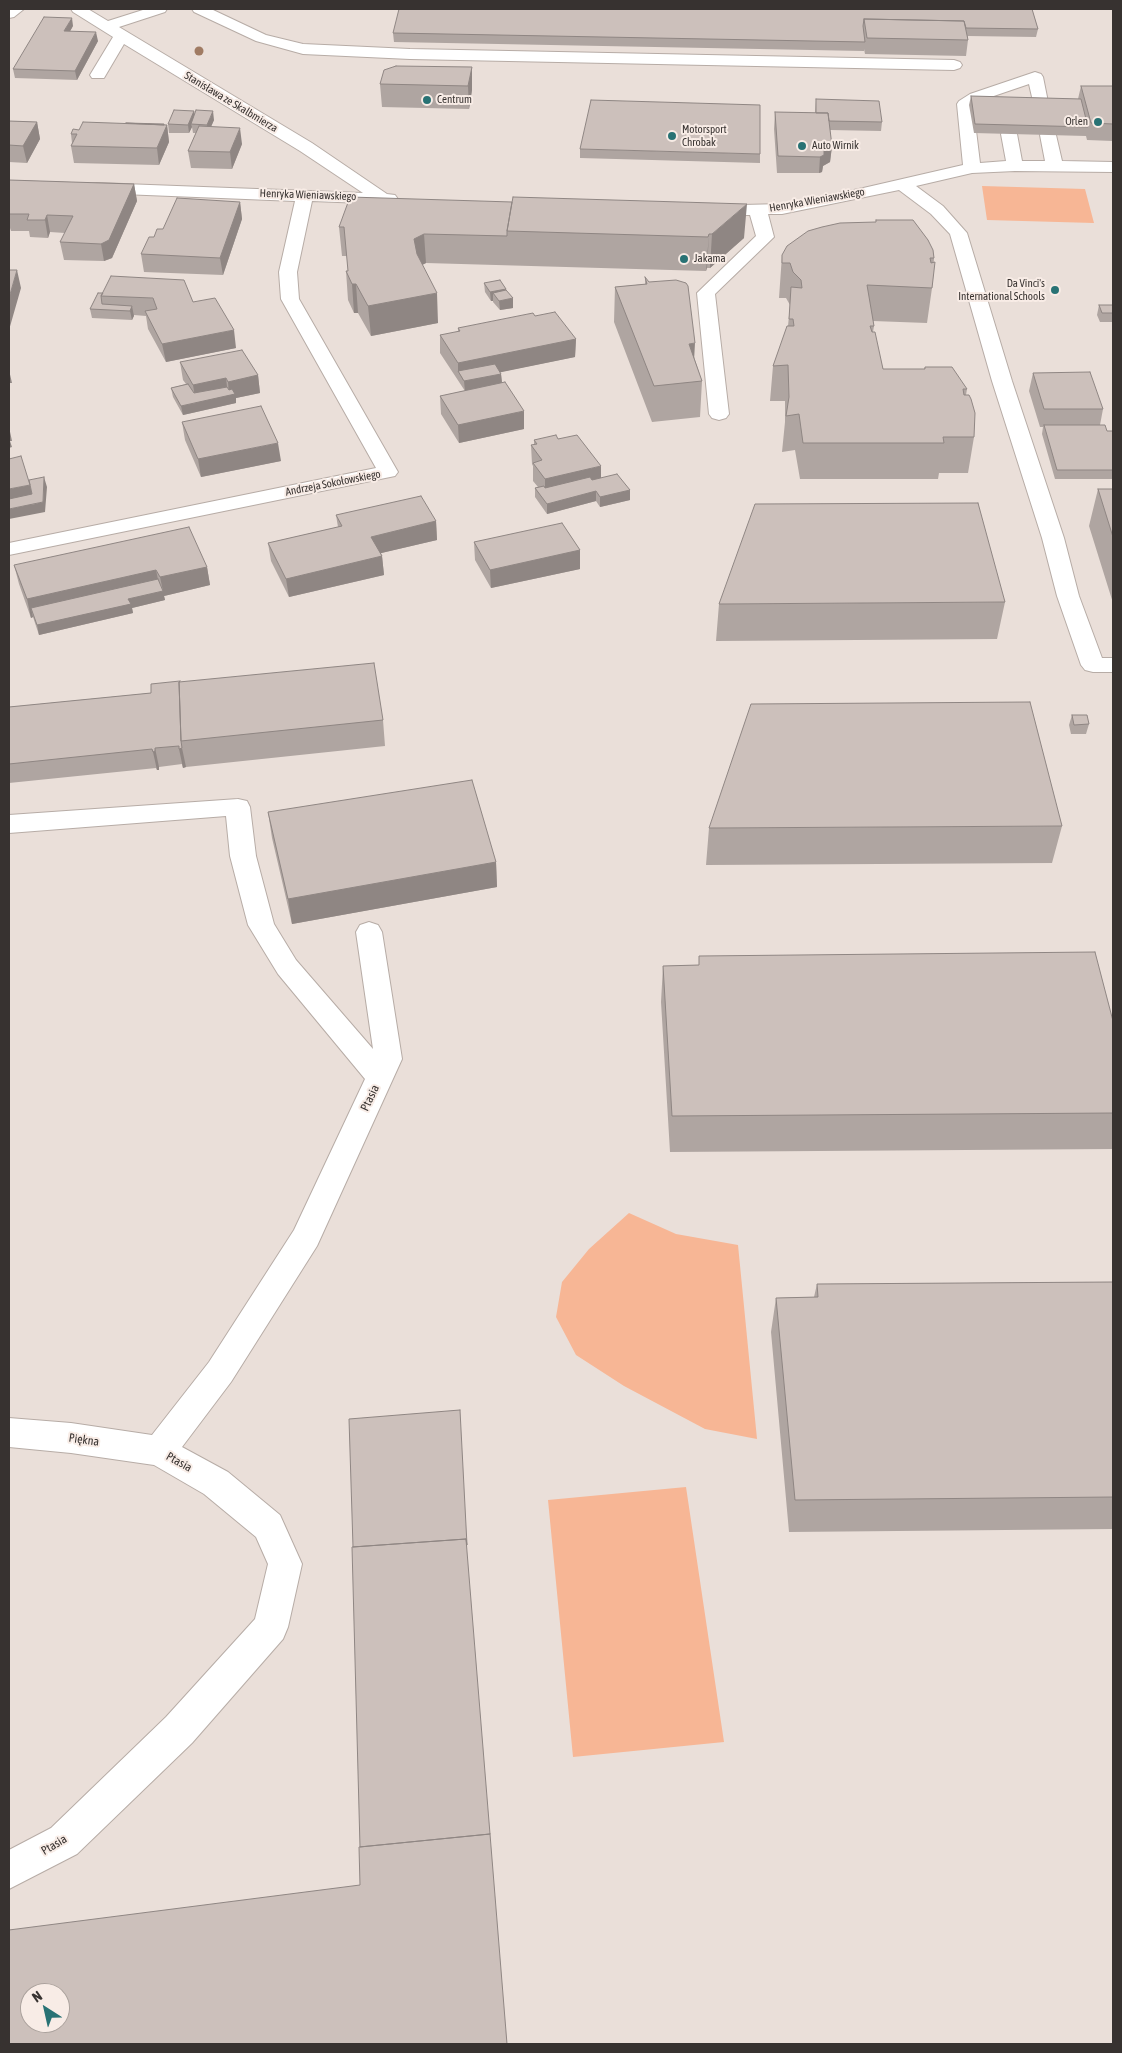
<!DOCTYPE html>
<meta charset="utf-8">
<style>
body{margin:0}
#map{position:relative;width:1122px;height:2053px;overflow:hidden;background:#eadfd9;font-family:"Asap Condensed",sans-serif}
canvas{display:block}
.frame{position:absolute;inset:0;border:10px solid #373230;pointer-events:none}
.north{position:absolute;left:20px;top:1983px;width:50px;height:50px;box-sizing:border-box;background:#f8ece6;border:1px solid #aba29d;border-radius:50%;rotate:325deg;font-size:14px;font-weight:700;line-height:20px;text-align:center;color:#373230}
.north::after{content:'';display:block;margin:auto;width:18px;height:22px;background:#287274;clip-path:polygon(50% 0,100% 100%,50% 72%,0 100%)}
</style>
<div id="map">
<canvas width="1122" height="2053"></canvas>
<div class="frame"></div>
<div class="north">N</div>
</div>
<script>
const context = document.querySelector('canvas').getContext('2d');
context.lineJoin = 'round';
function paint(path, color) { context.fillStyle = color; context.fill(path, 'evenodd'); }
const poly = rows => new Path2D(rows.map(r => 'M' + r).join(''));
function strokePath(path, color, width, dash) { context.strokeStyle = color; context.lineWidth = width; context.lineCap = dash ? 'butt' : 'round'; context.setLineDash(dash || []); context.stroke(path); }
function write(font, color, halo, rows, align = 'center') {
  context.font = font + ' "Asap Condensed",sans-serif'; context.lineWidth = 4; context.setLineDash([]); context.textBaseline = 'middle'; context.strokeStyle = halo; context.fillStyle = color; for (const [text, x, y, turn = 0] of rows) {
    context.save(); context.translate(x, y); context.rotate((+turn || 0) * Math.PI / 180); context.textAlign = isNaN(turn) ? turn : align; if (halo) context.strokeText(text, 0, 0); context.fillText(text, 0, 0); context.restore();
  }
}
const green = poly([
 [982,186,1085,189,1094,223,987,220],
 [629,1213,676,1234,738,1245,757,1439,705,1429,624,1386,576,1355,556,1317,562,1282,589,1249],
 [686,1487,724,1742,573,1757,548,1500]
]);
const minor = poly([
 [9,9,24,9,14,17,9,18,9,9],
 [71,9,88,9,108,21,146,9,167,9,165,12,119,27,312,143,387,194,395,195,398,199,395,203,389,204,312,201,297,272,299,299,398,472,395,476,9,555,9,543,376,468,281,299,279,272,295,201,97,193,91,192,88,188,91,184,97,183,363,193,300,151,124,44,104,78,92,78,90,75,113,37,73,12,71,9],
 [192,9,211,9,266,35,303,44,410,49,954,60,960,62,962,65,960,68,954,70,410,59,303,54,256,41,194,12,192,9],
 [1035,72,1041,74,1043,77,1049,107,1047,110,1035,110,1029,84,982,100,973,106,980,163,1006,161,1001,134,1003,131,1009,129,1015,131,1017,134,1022,161,1045,161,1040,135,1042,132,1048,130,1054,132,1056,135,1062,161,1113,162,1113,172,1015,171,972,173,916,186,943,206,967,233,1012,381,1064,538,1079,596,1102,658,1113,658,1113,672,1093,672,1085,670,1081,665,1057,596,1042,538,992,381,950,234,931,214,899,190,782,214,768,214,774,237,715,294,729,414,726,418,719,420,712,418,709,414,697,293,756,236,750,215,709,215,703,214,700,210,703,206,782,204,859,189,963,165,957,104,959,101,970,94,1035,72],
 [238,799,247,801,250,807,256,856,274,924,296,960,373,1049,356,932,360,925,369,922,378,925,382,932,402,1059,317,1246,231,1382,182,1447,228,1472,280,1515,302,1564,288,1627,283,1639,192,1743,77,1854,9,1889,9,1850,51,1828,166,1717,255,1619,268,1564,256,1537,204,1494,154,1465,71,1453,9,1447,9,1418,71,1423,152,1435,209,1362,294,1230,365,1079,278,974,248,925,230,856,226,816,9,833,9,815,238,799]
]);
const trees = [
 [199,51]
];
const wall = poly([
 [1032,9,1038,29,1036,37,968,36,968,40,966,56,865,54,864,49,864,51,394,42,393,33],
 [73,26,70,31,98,41,77,80,15,78,13,69],
 [472,67,472,90,469,109,382,107,380,84],
 [1081,86,1113,86,1113,141,1087,140,1086,136,974,133,969,105,971,96,1078,99],
 [816,99,882,122,881,131,830,130,832,146,830,162,823,166,822,172,819,173,777,173,774,129,775,112,815,113],
 [194,111,195,115,214,120,211,126,242,144,232,169,191,168,188,151,196,133,193,133,192,127,189,133,169,133,168,124],
 [9,121,37,122,40,139,27,163,9,162],
 [167,125,169,142,159,165,74,163,71,146,72,143,71,134,79,130],
 [580,149,760,154,760,163,580,158],
 [9,180,134,184,137,201,112,258,104,261,64,260,60,242,65,233,50,232,48,238,30,237,29,231,11,231,10,228,9,228],
 [240,202,242,219,223,275,144,272,141,254,154,237,163,229],
 [512,202,744,238,710,268,707,268,706,271,426,263,422,265,438,323,371,336,358,313,354,313,348,300,346,271,348,271,347,256,342,256,339,227],
 [876,220,934,258,932,288,927,323,873,321,874,326,873,332,883,369,924,369,925,367,967,389,966,395,974,437,968,473,939,473,938,479,800,479,795,450,782,452,785,422,785,401,770,401,773,366,788,326,790,305,786,298,779,298,782,255,876,222],
 [645,277,694,357,702,381,700,417,652,422,614,322,615,287,645,284],
 [484,283,506,290,513,308,500,310,493,302,493,301,491,301,485,292],
 [98,293,193,302,236,348,166,362,148,329,146,316,134,315,132,320,92,318,90,309],
 [1099,305,1113,305,1113,322,1100,322,1097,315],
 [535,316,576,339,575,357,500,372,501,374,502,383,524,429,459,443,441,414,440,396,492,385,465,391,440,353,440,335,458,332,458,328],
 [180,362,258,375,260,393,236,398,236,403,183,415,173,397,171,388,186,384,183,380],
 [1033,373,1103,409,1100,425,1107,431,1113,431,1113,479,1055,479,1042,434,1043,427,1040,427,1029,391],
 [182,422,281,461,201,477,185,440],
 [558,439,601,478,630,490,630,500,600,507,596,501,547,514,535,497,535,488,538,487,533,481,533,466,532,464,531,445,534,445,534,440],
 [1098,489,1113,489,1113,603,1089,526],
 [336,515,436,521,437,540,381,553,382,556,384,575,289,597,271,561,268,543,338,527],
 [474,542,580,550,580,569,491,588,475,560],
 [14,565,207,567,210,585,164,596,165,600,132,608,133,613,39,635,33,617,31,618,19,584],
 [1005,602,997,639,716,641,719,604],
 [180,682,383,720,385,746,186,767,183,768,182,764,159,767,159,770,157,770,156,768,9,783,9,707,151,693],
 [1072,715,1089,724,1086,734,1071,734,1069,725],
 [268,812,496,862,497,887,292,924,272,838],
 [1062,826,1052,863,706,865,709,828],
 [699,956,1113,1021,1113,1149,670,1152,661,1002,663,966,699,965],
 [1113,1282,1113,1529,789,1532,771,1332,776,1298,814,1297,817,1284]
]);
const shadedWall = poly([
 [72,18,73,26,65,40,64,31],
 [96,32,98,41,77,80,75,71],
 [472,67,472,90,469,109,468,86],
 [194,111,195,119,191,124,192,127,189,133,188,125],
 [213,111,214,120,208,134,207,125],
 [37,122,40,139,27,163,23,146],
 [167,125,169,142,159,165,157,148],
 [240,128,242,144,232,169,230,152],
 [832,146,830,162,823,166,822,172,819,173,820,157,824,149],
 [134,184,137,201,112,258,104,261,101,244],
 [240,202,242,219,223,275,220,258],
 [747,204,744,238,710,268,712,234],
 [47,215,50,232,48,238,45,220],
 [424,234,426,263,416,268,414,239],
 [709,234,707,268,706,271],
 [17,270,21,288,9,330,9,298],
 [352,284,356,284,358,313,354,313],
 [506,289,506,298,493,293,493,301,491,301,490,292],
 [437,293,438,323,371,336,368,306],
 [513,298,513,308,500,310,499,301],
 [132,306,134,316,132,320,130,311],
 [234,330,236,348,166,362,162,344],
 [576,339,575,357,463,380,458,371,458,363],
 [695,343,693,379,689,344],
 [9,370,12,383,9,383],
 [501,374,502,383,465,391,464,381],
 [258,375,260,393,236,398,236,403,183,415,181,406,196,403,193,385,226,378,228,395,229,395,228,382],
 [524,411,524,429,459,443,458,425],
 [9,427,12,441,10,441,12,447,9,448],
 [278,443,281,461,201,477,198,459],
 [601,466,601,484,545,498,545,479],
 [44,477,47,487,45,512,9,519,9,509,43,502],
 [30,485,35,504,9,508,9,489],
 [630,490,630,500,600,507,600,497],
 [596,491,596,501,547,514,547,504],
 [436,521,437,540,373,555,371,537],
 [580,550,580,569,491,588,490,570],
 [382,556,384,575,289,597,286,579],
 [207,567,210,585,164,596,165,600,132,608,133,613,39,635,37,625,128,599,163,591,160,577],
 [156,570,160,589,31,608,33,617,31,618,27,599],
 [155,748,159,767,159,770,157,770,153,752],
 [182,748,186,767,183,768,179,749],
 [496,862,497,887,292,924,288,899]
]);
const building = poly([
 [399,9,1032,9,1038,29,966,28,964,21,864,19,863,26,865,42,393,33,399,9],
 [44,17,72,18,64,31,96,32,75,71,13,69,44,17],
 [864,19,964,21,968,40,867,38,864,19],
 [396,66,472,67,468,86,380,84,384,70,396,66],
 [1081,86,1113,86,1113,124,1091,123,1081,86],
 [971,96,1081,99,1088,127,975,124,971,96],
 [816,99,879,101,882,122,829,121,828,113,816,113,816,99],
 [591,100,760,105,760,154,580,149,591,100],
 [174,110,194,111,188,125,168,124,174,110],
 [196,110,213,111,207,125,191,124,196,110],
 [775,112,828,113,832,146,824,149,824,155,820,157,778,156,775,112],
 [9,121,37,122,23,146,9,145,9,121],
 [83,122,167,125,157,148,71,146,77,134,71,134,73,129,79,130,83,122],
 [126,123,164,124,164,125,126,123],
 [199,126,240,128,230,152,188,151,199,126],
 [9,180,134,184,109,240,101,244,60,242,73,216,47,215,45,220,27,220,29,214,9,214,9,180],
 [350,197,512,202,507,231,507,236,424,234,414,239,417,254,437,293,368,306,356,284,352,284,346,271,348,271,344,227,339,227,350,197],
 [513,197,747,204,712,234,709,234,708,237,507,231,513,197],
 [177,198,240,202,220,258,141,254,149,237,154,237,157,229,163,229,177,198],
 [876,220,913,220,928,240,933,250,934,258,930,258,931,263,935,262,932,288,867,285,874,326,870,326,872,332,875,332,883,369,925,369,925,367,952,367,967,389,963,389,964,395,969,395,971,399,975,413,974,437,943,437,944,443,803,443,799,414,786,416,789,397,788,365,773,366,787,326,794,326,793,319,789,319,791,287,802,288,801,280,793,272,790,263,782,263,782,255,787,246,808,231,822,227,840,223,876,222,876,220],
 [9,270,17,270,9,298,9,270],
 [111,276,184,280,193,302,215,298,234,330,162,344,145,311,157,309,153,298,101,296,111,276],
 [645,277,649,282,676,280,686,283,688,286,695,343,689,344,702,381,654,386,615,287,647,284,645,277],
 [500,280,506,289,490,292,484,283,500,280],
 [506,290,513,298,499,301,493,293,506,290],
 [98,293,103,293,101,296,102,304,132,306,130,311,90,309,98,293],
 [1099,305,1113,305,1113,313,1102,313,1099,305],
 [555,312,576,339,458,363,440,335,460,331,458,328,533,313,535,316,555,312],
 [242,350,258,375,228,382,226,378,193,385,180,362,242,350],
 [495,364,501,374,464,381,458,371,495,364],
 [1090,372,1103,409,1044,409,1033,373,1090,372],
 [505,382,524,411,458,425,440,396,505,382],
 [188,384,194,393,227,387,229,390,232,389,235,394,181,406,171,388,188,384],
 [261,406,278,443,198,459,182,422,261,406],
 [1044,425,1105,425,1107,431,1113,431,1113,470,1057,470,1044,425],
 [556,435,558,439,577,435,601,466,545,479,533,463,542,460,531,445,537,444,534,440,556,435],
 [21,456,30,485,9,489,9,459,21,456],
 [617,474,630,490,600,497,596,491,547,504,535,488,544,486,545,488,590,477,592,480,617,474],
 [44,477,43,502,9,509,9,499,32,494,29,480,44,477],
 [1098,489,1113,489,1113,537,1098,489],
 [421,496,436,521,371,537,382,556,286,579,268,543,342,526,336,515,421,496],
 [978,503,1005,602,719,604,755,504,978,503],
 [562,523,580,550,490,570,474,542,562,523],
 [189,527,207,567,160,577,156,570,27,599,14,565,189,527],
 [158,579,163,591,128,599,131,604,37,625,31,608,158,579],
 [374,663,383,720,181,741,179,682,374,663],
 [180,681,179,682,181,741,182,748,179,749,179,746,155,748,155,751,153,752,152,749,9,764,9,707,151,693,151,684,180,681],
 [1030,702,1062,826,709,828,751,704,1030,702],
 [1072,715,1087,715,1089,724,1074,725,1072,715],
 [472,780,496,862,288,899,268,812,472,780],
 [1095,952,1113,1021,1113,1113,672,1116,663,966,699,965,699,956,1095,952],
 [1113,1282,1113,1497,795,1500,776,1298,818,1297,817,1284,1113,1282],
 [460,1410,467,1545,466,1539,353,1547,349,1419,460,1410],
 [466,1539,490,1834,360,1847,352,1547,466,1539],
 [490,1834,507,2044,9,2044,9,1930,360,1885,359,1847,490,1834],
 [30,1993,60,1993,60,2023,30,2023,30,1993]
]);
const markers = [
 [427,100,5,"#287274"],
 [1098,122,5,"#287274"],
 [672,136,5,"#287274"],
 [802,146,5,"#287274"],
 [684,259,5,"#287274"],
 [1055,290,5,"#287274"]
];
const farPoinames = [
 ["Centrum",437,100],
 ["Orlen",1088,122,"right"],
 ["Motorsport",682,130],
 ["Chrobak",682,143],
 ["Auto Wirnik",812,146],
 ["Jakama",694,259],
 ["Da Vinci's",1045,284,"right"],
 ["International Schools",1045,297,"right"]
];
const farStreetnames = [
 ["Stanisława ze Skalbmierza",231,102,31],
 ["Henryka Wieniawskiego",308,195,2],
 ["Henryka Wieniawskiego",817,200,-10],
 ["Andrzeja Sokołowskiego",333,483,-11]
];
const streetNames = [
 ["Ptasia",370,1098,-65],
 ["Piękna",84,1440,8],
 ["Ptasia",179,1462,29],
 ["Ptasia",54,1845,-31]
];
paint(green, '#f7b695');
strokePath(minor, '#b7aca6', 2);
paint(minor, '#fff');
context.fillStyle = '#a07b63';
for (const [x, y] of trees) { context.beginPath(); context.arc(x, y, 4.5, 0, 2 * Math.PI); context.fill(); }
paint(wall, '#afa5a1');
paint(shadedWall, '#8f8683');
paint(building, '#ccc0bb');
strokePath(building, '#8f8683', 1);
for (const [x, y, r, color] of markers) { const dot = new Path2D(); dot.arc(x, y, r, 0, 2 * Math.PI); context.fillStyle = color; context.fill(dot); strokePath(dot, '#f8ece6', 2); }
write('11px', '#373230', '#f8ece6', farPoinames, 'left');
write('11px', '#373230', '#f8ece6', farStreetnames);
write('12px', '#373230', '#f8ece6', streetNames);
</script>
